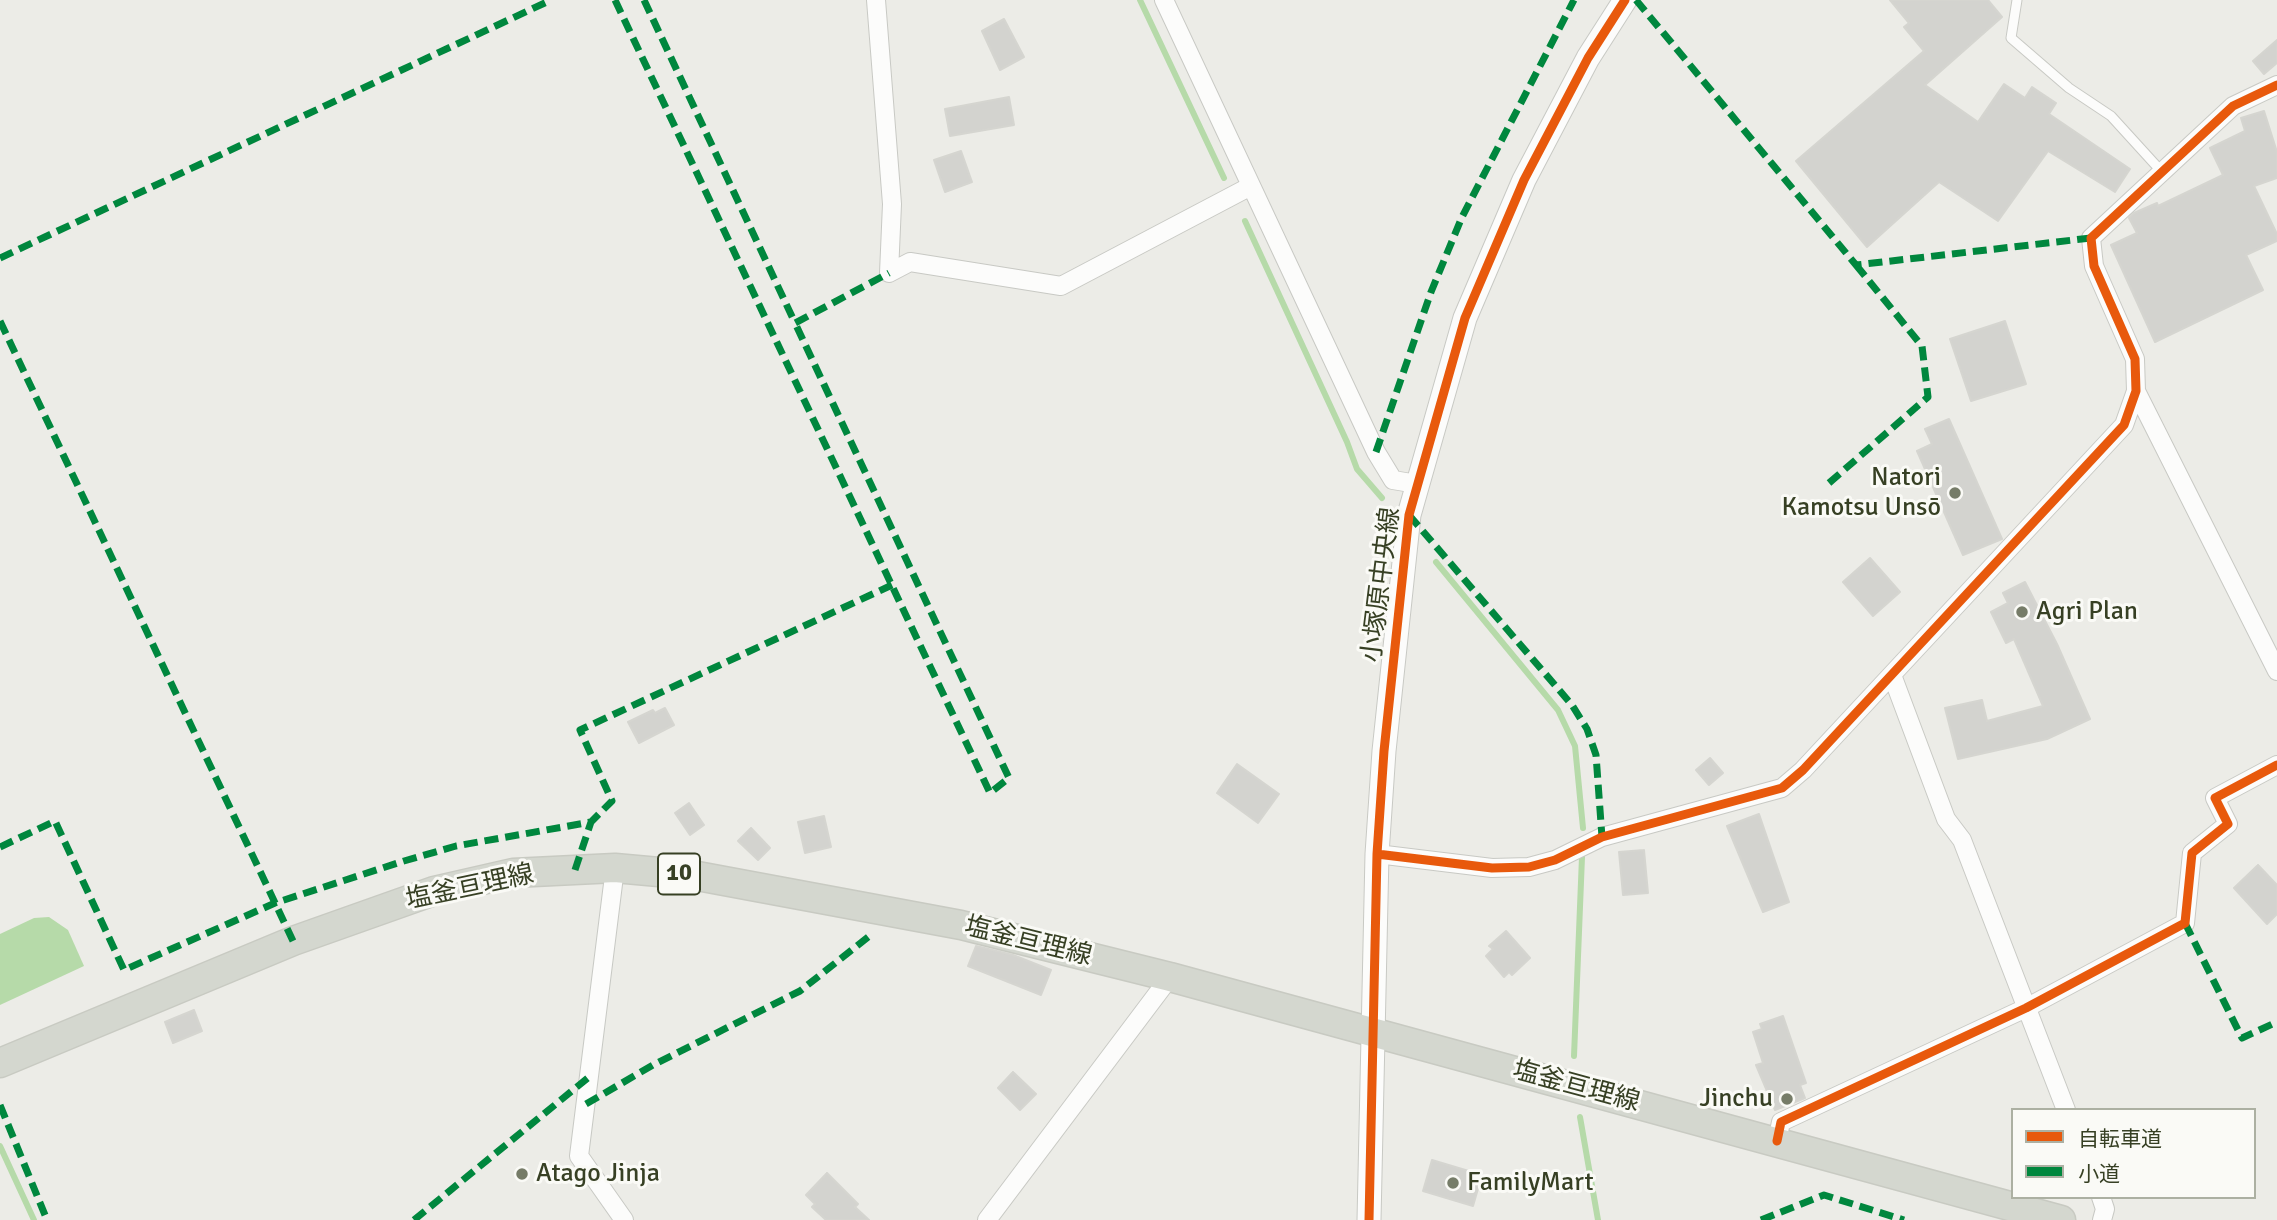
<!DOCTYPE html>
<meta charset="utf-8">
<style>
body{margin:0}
#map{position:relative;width:2277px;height:1220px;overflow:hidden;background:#ecece7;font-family:Signika,"Noto Sans JP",sans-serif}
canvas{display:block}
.legend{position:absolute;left:2011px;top:1108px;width:245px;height:91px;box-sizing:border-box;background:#fafaf6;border:2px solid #acb0a2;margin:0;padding:9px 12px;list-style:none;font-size:21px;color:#374024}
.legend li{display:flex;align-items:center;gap:14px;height:35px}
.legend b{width:35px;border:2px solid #acb0a2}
</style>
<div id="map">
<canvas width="2277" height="1220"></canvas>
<ul class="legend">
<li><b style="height:9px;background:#e8590c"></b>自転車道</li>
<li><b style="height:9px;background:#00873e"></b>小道</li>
</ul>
</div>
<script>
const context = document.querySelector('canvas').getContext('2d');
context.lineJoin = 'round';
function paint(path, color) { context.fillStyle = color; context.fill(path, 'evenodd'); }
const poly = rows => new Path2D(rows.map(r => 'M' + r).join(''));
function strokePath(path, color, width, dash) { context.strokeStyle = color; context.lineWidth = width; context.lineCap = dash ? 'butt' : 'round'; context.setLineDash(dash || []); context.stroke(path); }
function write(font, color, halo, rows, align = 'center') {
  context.font = font + ' Signika,"Noto Sans JP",sans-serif'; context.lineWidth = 6; context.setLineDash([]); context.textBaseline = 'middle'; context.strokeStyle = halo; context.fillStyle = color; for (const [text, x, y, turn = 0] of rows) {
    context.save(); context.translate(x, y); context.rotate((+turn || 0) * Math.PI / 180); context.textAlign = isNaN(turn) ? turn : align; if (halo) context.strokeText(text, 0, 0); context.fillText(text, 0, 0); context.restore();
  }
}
const water = poly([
 [49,917,68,930,84,966,0,1005,0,934,34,918]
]);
const stream = poly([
 [1140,0,1224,178],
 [1245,221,1347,442,1357,469,1382,498],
 [1436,562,1558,710,1575,746,1583,828],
 [1574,1056,1582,857],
 [1580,1117,1598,1220],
 [0,1146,34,1220]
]);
const building = poly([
 [1890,0,1988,0,2002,17,1925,85,1978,122,2004,84,2025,98,2032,87,2056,103,2049,114,2130,169,2115,192,2048,151,1998,221,1939,182,1867,247,1796,161,1924,51,1904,27,1909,23,1890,0],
 [1004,19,1024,57,1000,70,982,31,1004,19],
 [2277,40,2277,63,2264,74,2253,61,2277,40],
 [1009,97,1014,125,950,136,945,109,1009,97],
 [2264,111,2277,152,2277,178,2254,186,2277,234,2277,241,2246,255,2263,290,2155,342,2111,245,2137,233,2129,218,2134,213,2157,203,2158,206,2223,175,2210,148,2245,131,2241,118,2264,111],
 [961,151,972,182,945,192,934,160,961,151],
 [2005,321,2026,384,1971,401,1950,339,2005,321],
 [1949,419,2002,539,1963,555,1917,451,1932,444,1925,429,1949,419],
 [1870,558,1900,592,1873,616,1843,582,1870,558],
 [2025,582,2057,644,2090,719,2047,739,1958,759,1945,708,1982,700,1987,721,2043,706,2014,639,2006,643,1991,612,2008,603,2003,593,2025,582],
 [665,708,674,725,639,743,628,722,653,710,655,713,665,708],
 [1710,758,1723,773,1709,785,1696,770,1710,758],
 [1237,764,1279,794,1258,823,1217,793,1237,764],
 [689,803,704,825,690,835,675,813,689,803],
 [1759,814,1789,902,1763,912,1727,826,1759,814],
 [824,816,831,847,805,853,798,822,824,816],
 [751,828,770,848,758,860,738,841,751,828],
 [1644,850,1648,893,1623,895,1619,852,1644,850],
 [2258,865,2277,885,2277,914,2267,924,2234,888,2258,865],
 [1506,931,1530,958,1512,975,1509,972,1504,977,1486,956,1493,949,1489,946,1506,931],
 [976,946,1013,955,1051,970,1041,995,968,966,976,946],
 [194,1010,202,1031,173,1043,165,1022,194,1010],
 [1783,1016,1806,1083,1800,1085,1805,1098,1775,1110,1756,1065,1763,1063,1753,1032,1762,1029,1760,1024,1783,1016],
 [1013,1072,1036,1094,1020,1110,998,1088,1013,1072],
 [1432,1160,1482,1175,1473,1206,1423,1191,1432,1160],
 [827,1173,858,1204,855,1207,869,1220,826,1220,812,1207,815,1204,806,1195,827,1173]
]);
const service = poly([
 [2017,0,2011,38,2069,88,2111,116,2162,172]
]);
const minor = poly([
 [876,0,892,204,889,273],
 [1164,0,1376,452,1393,480,1417,484],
 [889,273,910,262,1061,286,1251,186],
 [2136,391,2277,671],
 [1892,675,1946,819,1962,840,2066,1110],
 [1377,854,1492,868,1529,867,1555,860,1602,837,1782,788,1803,770,2124,425,2136,391,2135,359,2094,266,2091,238,2233,106,2277,85],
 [615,868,579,1156,624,1220],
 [1777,1141,1781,1122,2026,1008,2185,923,2192,853,2228,824,2215,798,2277,765],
 [2101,1197,2105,1209,2102,1220],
 [987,1220,1170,977]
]);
const tertiary = poly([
 [1369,1220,1377,854,1384,751,1409,515,1465,318,1524,180,1588,58,1625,0]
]);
const primary = poly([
 [0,1063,293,941,434,891,513,873,615,868,692,875,961,925,1170,977,2061,1220]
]);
const quiet = poly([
 [615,0,990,793,1009,778,795,323],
 [644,0,795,323,889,273],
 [1636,0,1856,265,2091,238],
 [0,258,551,0],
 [0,321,293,941],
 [1376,452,1431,292,1462,217,1574,0],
 [1829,483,1928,397,1922,346,1856,265],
 [1409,515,1572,705,1587,729,1596,755,1602,837],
 [0,847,55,821,124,970,275,903,404,861,456,846,591,822,612,801,580,730,892,585],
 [575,870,591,822],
 [2185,923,2242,1038,2277,1022],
 [586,1104,653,1065,800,991,872,934],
 [0,1105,47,1220],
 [414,1220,589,1077],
 [1761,1220,1824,1195,1904,1220]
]);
const cycleway = poly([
 [1377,854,1492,868,1529,867,1555,860,1602,837,1782,788,1803,770,2124,425,2136,391,2135,359,2094,266,2091,238,2233,106,2277,85],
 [1777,1141,1781,1122,2026,1008,2185,923,2192,853,2228,824,2215,798,2277,765],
 [1369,1220,1377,854,1384,751,1409,515,1465,318,1524,180,1588,58,1625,0]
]);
const markers = [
 [1955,493,7,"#767c68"],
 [2022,612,7,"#767c68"],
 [1787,1099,7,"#767c68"],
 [522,1174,7,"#767c68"],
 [1453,1183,7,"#767c68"]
];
const shields = [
 [679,874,42]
];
const shieldNames = [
 ["10",679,874]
];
const poiNames = [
 ["Natori",1941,478,"right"],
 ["Kamotsu Unsō",1941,508,"right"],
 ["Agri Plan",2036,612],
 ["Jinchu",1773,1099,"right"],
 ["Atago Jinja",536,1174],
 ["FamilyMart",1467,1183]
];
const streetNames = [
 ["小塚原中央線",1382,585,-83],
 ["塩釜亘理線",470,888,-12],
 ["塩釜亘理線",1028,942,14],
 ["塩釜亘理線",1576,1087,15]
];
paint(water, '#b6daa9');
strokePath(stream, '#b6daa9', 6);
paint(building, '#d3d3cf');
strokePath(building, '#d5d5d0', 2);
strokePath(service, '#c8c9c4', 11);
strokePath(minor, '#c8c9c4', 20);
strokePath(tertiary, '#c8c9c4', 25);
strokePath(primary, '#c8cac2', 31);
strokePath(service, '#fcfcfb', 9);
strokePath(minor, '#fcfcfb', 18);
strokePath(tertiary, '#fcfcfb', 23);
strokePath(primary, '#d4d7cf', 28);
strokePath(quiet, '#00873e', 7, [14, 7]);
strokePath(cycleway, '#e8590c', 9);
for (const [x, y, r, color] of markers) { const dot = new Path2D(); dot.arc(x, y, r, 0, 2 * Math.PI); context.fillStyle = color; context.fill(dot); strokePath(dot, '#fafaf6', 2.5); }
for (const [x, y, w] of shields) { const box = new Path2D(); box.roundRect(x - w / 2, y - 20.5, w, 41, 5); context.fillStyle = '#fafaf6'; context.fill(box); strokePath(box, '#374024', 2); }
write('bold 24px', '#374024', null, shieldNames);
write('26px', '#374024', '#fafaf6', poiNames, 'left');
write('26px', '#374024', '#fafaf6', streetNames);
</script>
